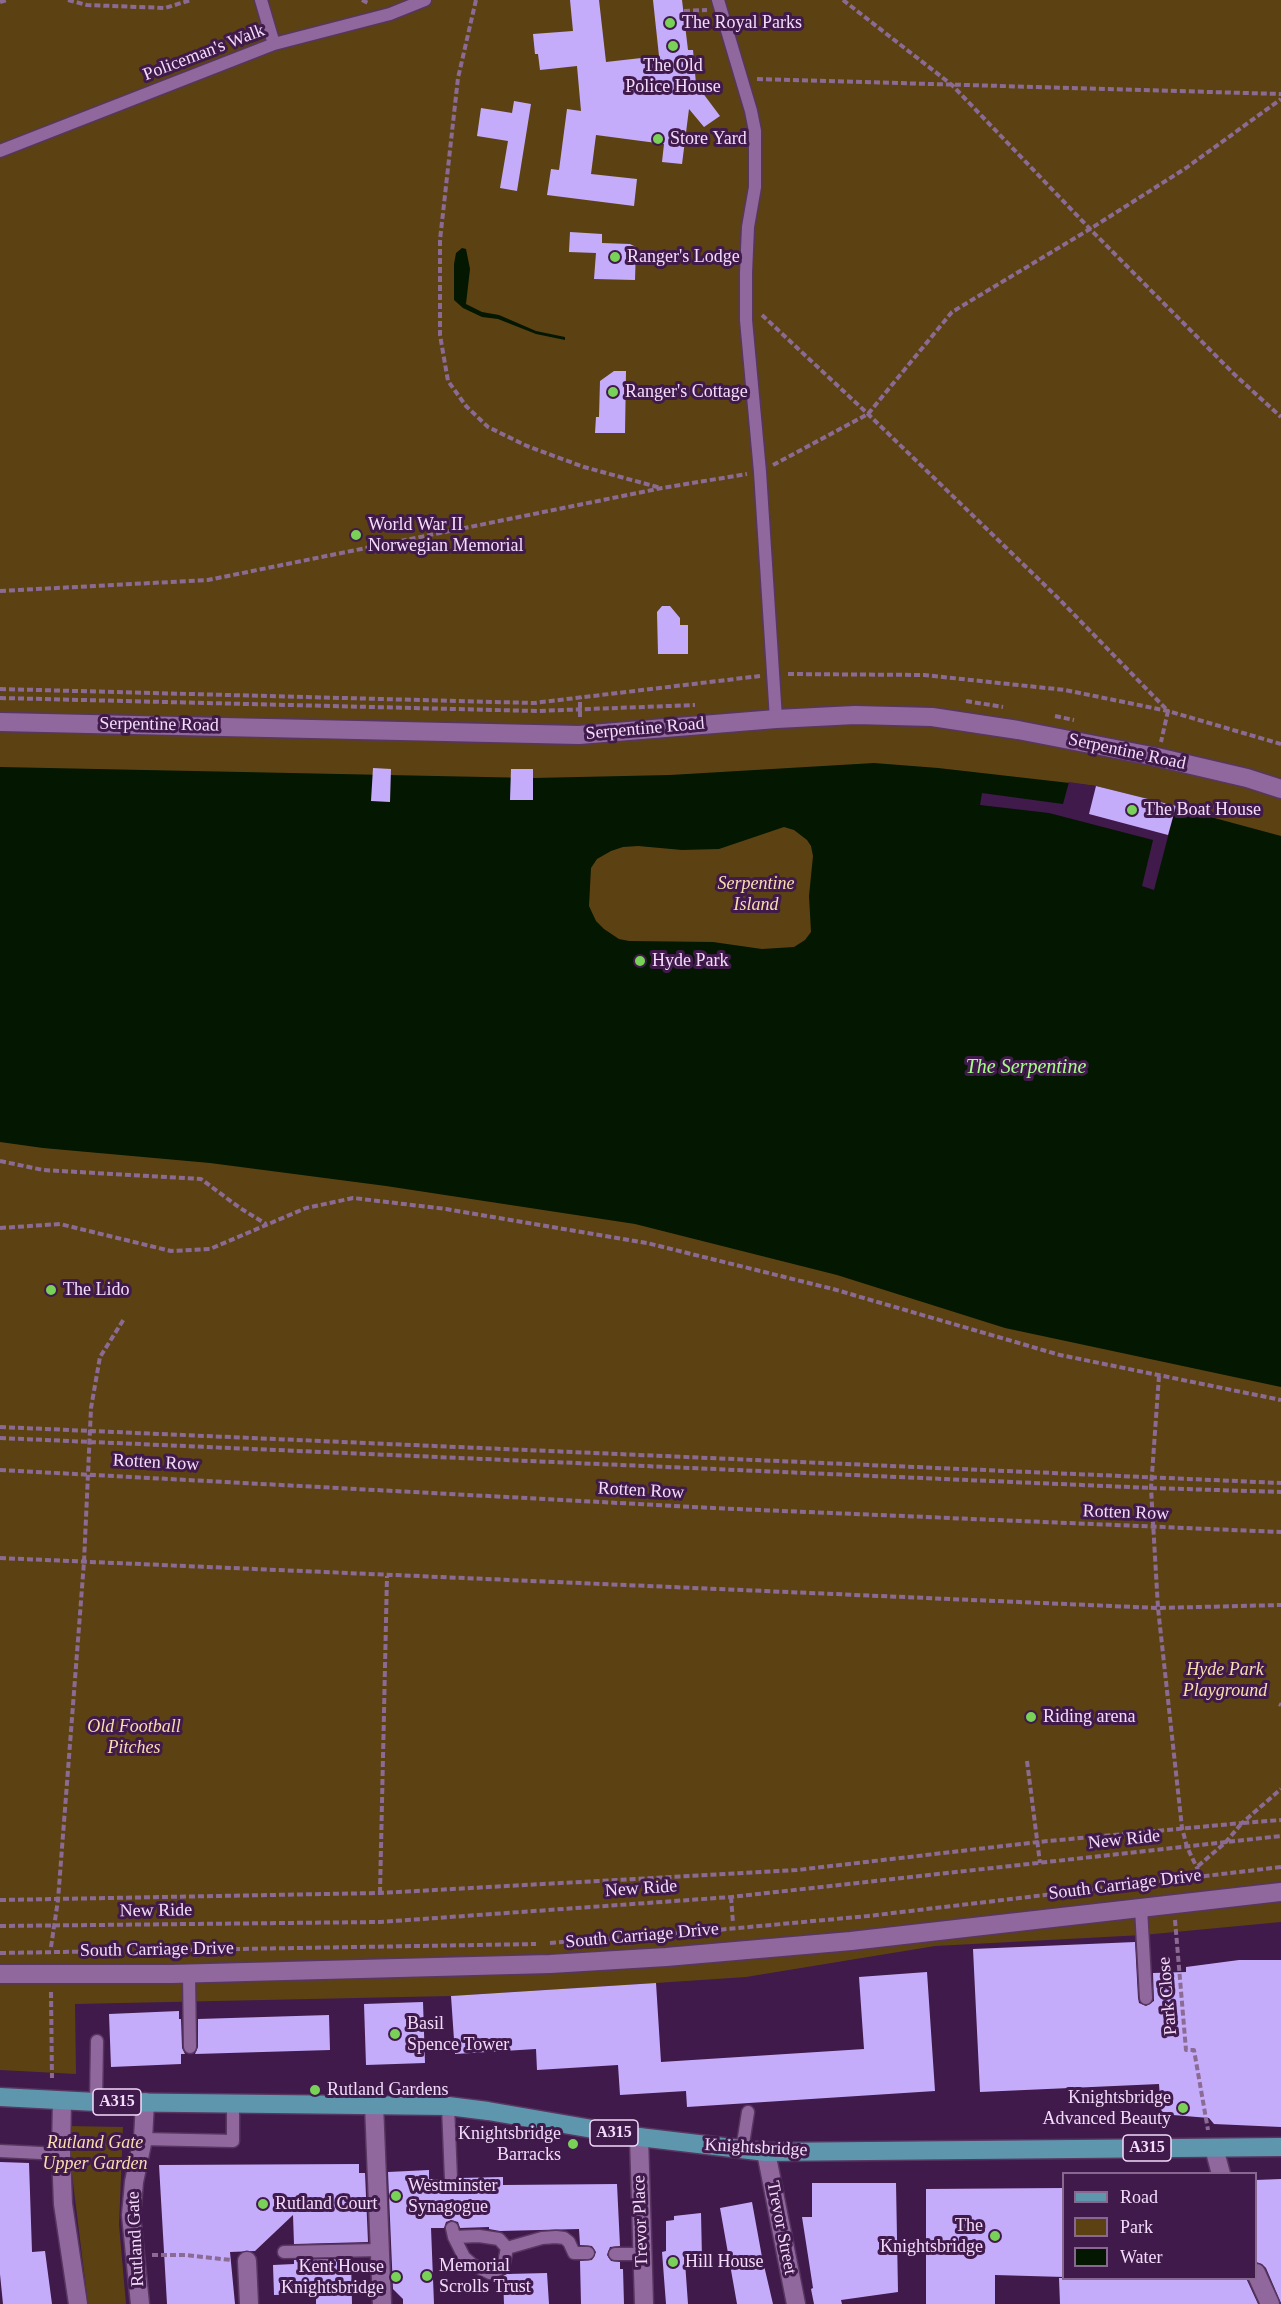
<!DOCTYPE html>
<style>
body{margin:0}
#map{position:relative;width:1281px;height:2304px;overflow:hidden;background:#401a4b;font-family:Georgia,serif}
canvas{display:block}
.legend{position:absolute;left:1062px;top:2172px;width:195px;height:108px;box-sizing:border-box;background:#401a4b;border:2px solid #886891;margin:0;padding:8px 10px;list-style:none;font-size:18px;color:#f3dcfa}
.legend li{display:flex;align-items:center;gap:12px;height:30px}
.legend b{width:30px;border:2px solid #886891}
</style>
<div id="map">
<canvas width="1281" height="2304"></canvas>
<ul class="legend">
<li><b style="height:8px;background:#5e96ae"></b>Road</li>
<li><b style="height:16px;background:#5c4212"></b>Park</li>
<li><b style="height:16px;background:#041700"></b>Water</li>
</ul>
</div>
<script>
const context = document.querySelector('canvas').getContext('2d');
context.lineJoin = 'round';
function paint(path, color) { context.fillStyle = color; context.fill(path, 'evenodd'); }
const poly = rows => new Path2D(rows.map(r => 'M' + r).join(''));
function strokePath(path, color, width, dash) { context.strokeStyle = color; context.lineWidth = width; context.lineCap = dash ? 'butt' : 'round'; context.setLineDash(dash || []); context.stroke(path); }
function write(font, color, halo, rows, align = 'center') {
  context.font = font + ' Georgia,serif'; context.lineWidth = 6; context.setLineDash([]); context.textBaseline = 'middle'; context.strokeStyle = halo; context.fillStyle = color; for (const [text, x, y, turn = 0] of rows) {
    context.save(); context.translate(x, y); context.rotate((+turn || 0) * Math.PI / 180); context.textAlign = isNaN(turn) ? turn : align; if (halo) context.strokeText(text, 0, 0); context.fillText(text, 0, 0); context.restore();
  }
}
const green = poly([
 [0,0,1281,0,1281,1922,1143,1935,935,1946,746,1977,656,1983,451,1996,75,2004,76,2074,0,2070],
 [66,2126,123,2127,119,2225,126,2304,88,2304]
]);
const water = poly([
 [462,248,466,249,470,269,466,304,482,312,499,315,536,331,565,337,565,340,536,334,498,319,482,317,463,308,454,300,454,264,456,253],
 [874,763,938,768,1096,786,1281,836,1281,1387,1005,1328,837,1275,635,1224,386,1186,210,1163,43,1148,0,1142,0,767,533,778,670,775],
 [784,827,794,830,807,840,811,846,813,856,809,896,811,932,805,940,794,947,762,949,713,942,629,941,619,939,604,929,596,921,589,906,591,868,597,859,611,851,623,847,638,846,682,850,719,849]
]);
const pier = poly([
 [1069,782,1096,786,1176,806,1154,890,1142,886,1153,840,1049,813,980,805,982,793,1063,804]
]);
const building = poly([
 [570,0,599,0,606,62,659,56,653,0,682,0,688,50,693,50,696,84,720,116,704,127,689,109,682,164,662,162,664,144,596,135,591,174,637,179,634,206,547,195,551,169,559,170,567,109,581,111,577,66,540,70,538,54,535,54,533,34,573,31],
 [514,101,531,104,517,191,500,188,508,141,477,136,481,108,512,113],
 [570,232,602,234,602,243,630,244,636,247,635,280,594,279,596,253,569,252],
 [614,371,626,371,625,433,595,433,596,417,599,417,600,381],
 [662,606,670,606,680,618,680,625,688,625,688,654,658,654,657,612],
 [373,768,391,769,390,802,371,801],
 [511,769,533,769,533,800,510,800],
 [1096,786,1176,806,1168,835,1089,814],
 [1135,1942,1138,1998,1139,2003,1146,2006,1154,2001,1153,1973,1186,1972,1186,1967,1239,1960,1281,1960,1281,2127,1214,2124,1209,2118,1161,2114,1159,2084,980,2092,973,1949],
 [927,1972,935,2091,687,2107,686,2091,620,2095,618,2065,537,2070,536,2049,455,2054,451,1996,656,1983,661,2062,864,2049,859,1977],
 [423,2002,425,2063,366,2065,364,2004],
 [179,2011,179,2019,181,2019,182,2048,185,2054,181,2054,181,2064,111,2067,109,2014],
 [329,2015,330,2050,195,2054,198,2047,198,2019],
 [0,2162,29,2163,32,2252,45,2251,52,2304,3,2304,0,2274],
 [359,2164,359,2173,365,2173,368,2242,294,2244,293,2215,255,2251,230,2252,235,2304,167,2304,159,2165],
 [429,2170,429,2179,443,2179,444,2184,451,2187,456,2186,459,2178,503,2177,503,2185,617,2184,620,2246,610,2247,607,2255,611,2261,620,2262,620,2269,623,2269,624,2304,581,2304,580,2261,592,2260,596,2252,592,2246,580,2245,579,2229,500,2231,489,2229,489,2227,460,2228,458,2222,451,2220,446,2222,444,2228,431,2228,434,2304,403,2304,403,2299,393,2289,388,2172],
 [1281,2179,1281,2303,1266,2268,1262,2264,1256,2262,1256,2180],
 [812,2183,896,2183,898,2292,841,2300,842,2304,814,2304,811,2289,813,2288,802,2217,812,2217],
 [1064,2188,1064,2277,995,2275,995,2304,926,2304,926,2189],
 [752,2202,762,2257,773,2304,737,2304,720,2208],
 [701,2213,702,2259,685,2262,688,2304,666,2304,662,2252,666,2251,666,2221,674,2220,674,2216],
 [351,2259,352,2304,316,2304,316,2294,274,2295,273,2265,294,2264,294,2260],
 [547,2273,549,2304,504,2304,503,2276,507,2274],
 [1059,2278,1246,2278,1258,2304,1060,2304]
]);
const path = poly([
 [68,0,87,5,165,8,191,0],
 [362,0,370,4],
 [476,0,458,78,440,240,440,335,448,381,466,406,488,427,527,446,584,467,661,488],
 [843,0,952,85,1090,229,1234,374,1281,417],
 [0,2,7,0],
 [684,11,707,10],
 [757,79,1281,94],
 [762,315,868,414,1057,597,1168,711,1161,742],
 [773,465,868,414,952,312,1090,229,1186,168,1281,99],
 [0,591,208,580,662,488,747,474],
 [788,674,924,675,1065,690,1168,711,1281,744],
 [0,689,534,703,760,676],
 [0,698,537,711,695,705],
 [966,701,1003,707],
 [1055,716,1074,720],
 [580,717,580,697],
 [0,1161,43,1170,201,1179,240,1208,266,1224],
 [0,1228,60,1224,171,1251,210,1249,306,1208,353,1198,446,1209,647,1243,833,1289,1060,1355,1281,1400],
 [1159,1376,1151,1488,1158,1608,1182,1828,1187,1847,1198,1870],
 [0,1427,1281,1483],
 [0,1438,1151,1488,1281,1492],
 [0,1470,713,1508,1281,1532],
 [0,1558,1158,1608,1281,1605],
 [1279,1704,1281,1705],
 [1027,1761,1040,1863],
 [1198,1866,1225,1843,1242,1823,1281,1820],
 [380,1893,387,1576],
 [731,1897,733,1923],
 [0,1900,380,1893,797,1870,1038,1842,1242,1823,1281,1789],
 [1175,1920,1186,2050,1194,2050,1208,2130],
 [0,1926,380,1922,731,1897,1281,1836],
 [550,1943,695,1932,868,1916,1281,1867],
 [51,1947,58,1900,84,1562,91,1408,100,1357,124,1319],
 [0,1953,536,1944],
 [51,1992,52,2078],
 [152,2255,185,2255,231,2260]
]);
const lane = poly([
 [261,0,274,44],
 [718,0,751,111,755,131,755,187,748,227,746,273,746,320,760,472,776,719],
 [0,151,274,44,390,14,425,0],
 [1141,1908,1146,1998],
 [189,1973,190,2047],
 [96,2102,97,2041],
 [448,2106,451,2179],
 [143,2139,233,2141,233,2103],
 [742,2150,748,2112],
 [0,2151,61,2154],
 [452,2228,454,2237,464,2257,473,2265,490,2273,501,2268,504,2263,507,2248,499,2239,479,2236,454,2237],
 [507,2248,542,2238,556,2237,564,2238,569,2242,574,2253,588,2253],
 [284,2252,380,2250],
 [615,2254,642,2254]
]);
const street = poly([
 [0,722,579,735,776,719,855,715,932,717,1018,730,1157,757,1247,778,1281,789],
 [0,1974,171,1974,550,1964,666,1957,851,1941,1281,1892],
 [62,2101,61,2154,63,2204,78,2304],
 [374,2104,382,2304],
 [639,2137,644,2304],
 [1214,2148,1221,2174],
 [766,2152,796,2304],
 [247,2261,249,2304],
 [1256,2273,1270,2304],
 [140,2304,131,2215,134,2182,143,2139,145,2102]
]);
const primary = poly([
 [0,2097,96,2102,448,2106,488,2111,639,2137,766,2152,1281,2147]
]);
const markers = [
 [670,23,6,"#79d158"],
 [673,46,6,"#79d158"],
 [658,139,6,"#79d158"],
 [615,257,6,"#79d158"],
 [613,392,6,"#79d158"],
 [356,535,6,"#79d158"],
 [1132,810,6,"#79d158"],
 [640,961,6,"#79d158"],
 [51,1290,6,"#79d158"],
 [1031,1717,6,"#79d158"],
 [395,2034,6,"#79d158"],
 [315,2090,6,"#79d158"],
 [1183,2108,6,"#79d158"],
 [573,2144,6,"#79d158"],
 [396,2196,6,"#79d158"],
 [263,2204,6,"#79d158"],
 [995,2236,6,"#79d158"],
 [673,2262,6,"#79d158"],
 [427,2276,6,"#79d158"],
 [396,2277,6,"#79d158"]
];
const shields = [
 [117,2102,48],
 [614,2133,48],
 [1147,2148,48]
];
const shieldNames = [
 ["A315",117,2102],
 ["A315",614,2133],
 ["A315",1147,2148]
];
const poiNames = [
 ["The Royal Parks",682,23],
 ["The Old",673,66,"center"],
 ["Police House",673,87,"center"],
 ["Store Yard",670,139],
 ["Ranger's Lodge",627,257],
 ["Ranger's Cottage",625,392],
 ["World War II",368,525],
 ["Norwegian Memorial",368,546],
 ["The Boat House",1144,810],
 ["Hyde Park",652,961],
 ["The Lido",63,1290],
 ["Riding arena",1043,1717],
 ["Basil",407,2024],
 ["Spence Tower",407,2045],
 ["Rutland Gardens",327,2090],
 ["Knightsbridge",1171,2098,"right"],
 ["Advanced Beauty",1171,2119,"right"],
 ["Knightsbridge",561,2134,"right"],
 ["Barracks",561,2155,"right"],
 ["Westminster",408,2186],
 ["Synagogue",408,2207],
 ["Rutland Court",275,2204],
 ["The",983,2226,"right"],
 ["Knightsbridge",983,2247,"right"],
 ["Hill House",685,2262],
 ["Memorial",439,2266],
 ["Scrolls Trust",439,2287],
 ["Kent House",384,2267,"right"],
 ["Knightsbridge",384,2288,"right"]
];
const streetNames = [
 ["Policeman's Walk",204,53,-21],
 ["Serpentine Road",159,725,1],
 ["Serpentine Road",645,729,-5],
 ["Serpentine Road",1127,752,12],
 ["Rotten Row",156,1463,3],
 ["Rotten Row",641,1491,3],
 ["Rotten Row",1126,1513,2],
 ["New Ride",1124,1840,-6],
 ["South Carriage Drive",1125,1885,-7],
 ["New Ride",641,1889,-4],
 ["New Ride",156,1911,-1],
 ["South Carriage Drive",642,1936,-5],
 ["South Carriage Drive",157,1950,-1],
 ["Park Close",1168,1996,-95],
 ["Knightsbridge",756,2148,3],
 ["Trevor Place",641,2221,-92],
 ["Trevor Street",781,2228,79],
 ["Rutland Gate",136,2239,-93]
];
const parkNames = [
 ["Serpentine",756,884],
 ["Island",756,905],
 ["Hyde Park",1225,1670],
 ["Playground",1225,1691],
 ["Old Football",134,1727],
 ["Pitches",134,1748],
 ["Rutland Gate",95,2143],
 ["Upper Garden",95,2164]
];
const waterNames = [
 ["The Serpentine",1026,1068]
];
paint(green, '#5c4212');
paint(water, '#041700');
paint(pier, '#401a4b');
paint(building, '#c5acfb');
strokePath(lane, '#573660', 15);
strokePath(street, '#573660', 21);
strokePath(primary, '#573660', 21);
strokePath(path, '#8b6b94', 4, [6, 3]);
strokePath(lane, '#91689e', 12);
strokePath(street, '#91689e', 18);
strokePath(primary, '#5e96ae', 18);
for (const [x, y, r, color] of markers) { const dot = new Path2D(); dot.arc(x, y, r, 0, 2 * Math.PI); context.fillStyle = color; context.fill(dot); strokePath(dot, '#401a4b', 2); }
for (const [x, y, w] of shields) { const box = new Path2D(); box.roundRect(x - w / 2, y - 13, w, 26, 4.5); context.fillStyle = '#401a4b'; context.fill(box); strokePath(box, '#f3dcfa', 1.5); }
write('bold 16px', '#f3dcfa', null, shieldNames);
write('18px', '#f3dcfa', '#401a4b', poiNames, 'left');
write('18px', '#f3dcfa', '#401a4b', streetNames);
write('italic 18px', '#fbdcae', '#401a4b', parkNames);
write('italic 20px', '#a7fd8a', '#401a4b', waterNames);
</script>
